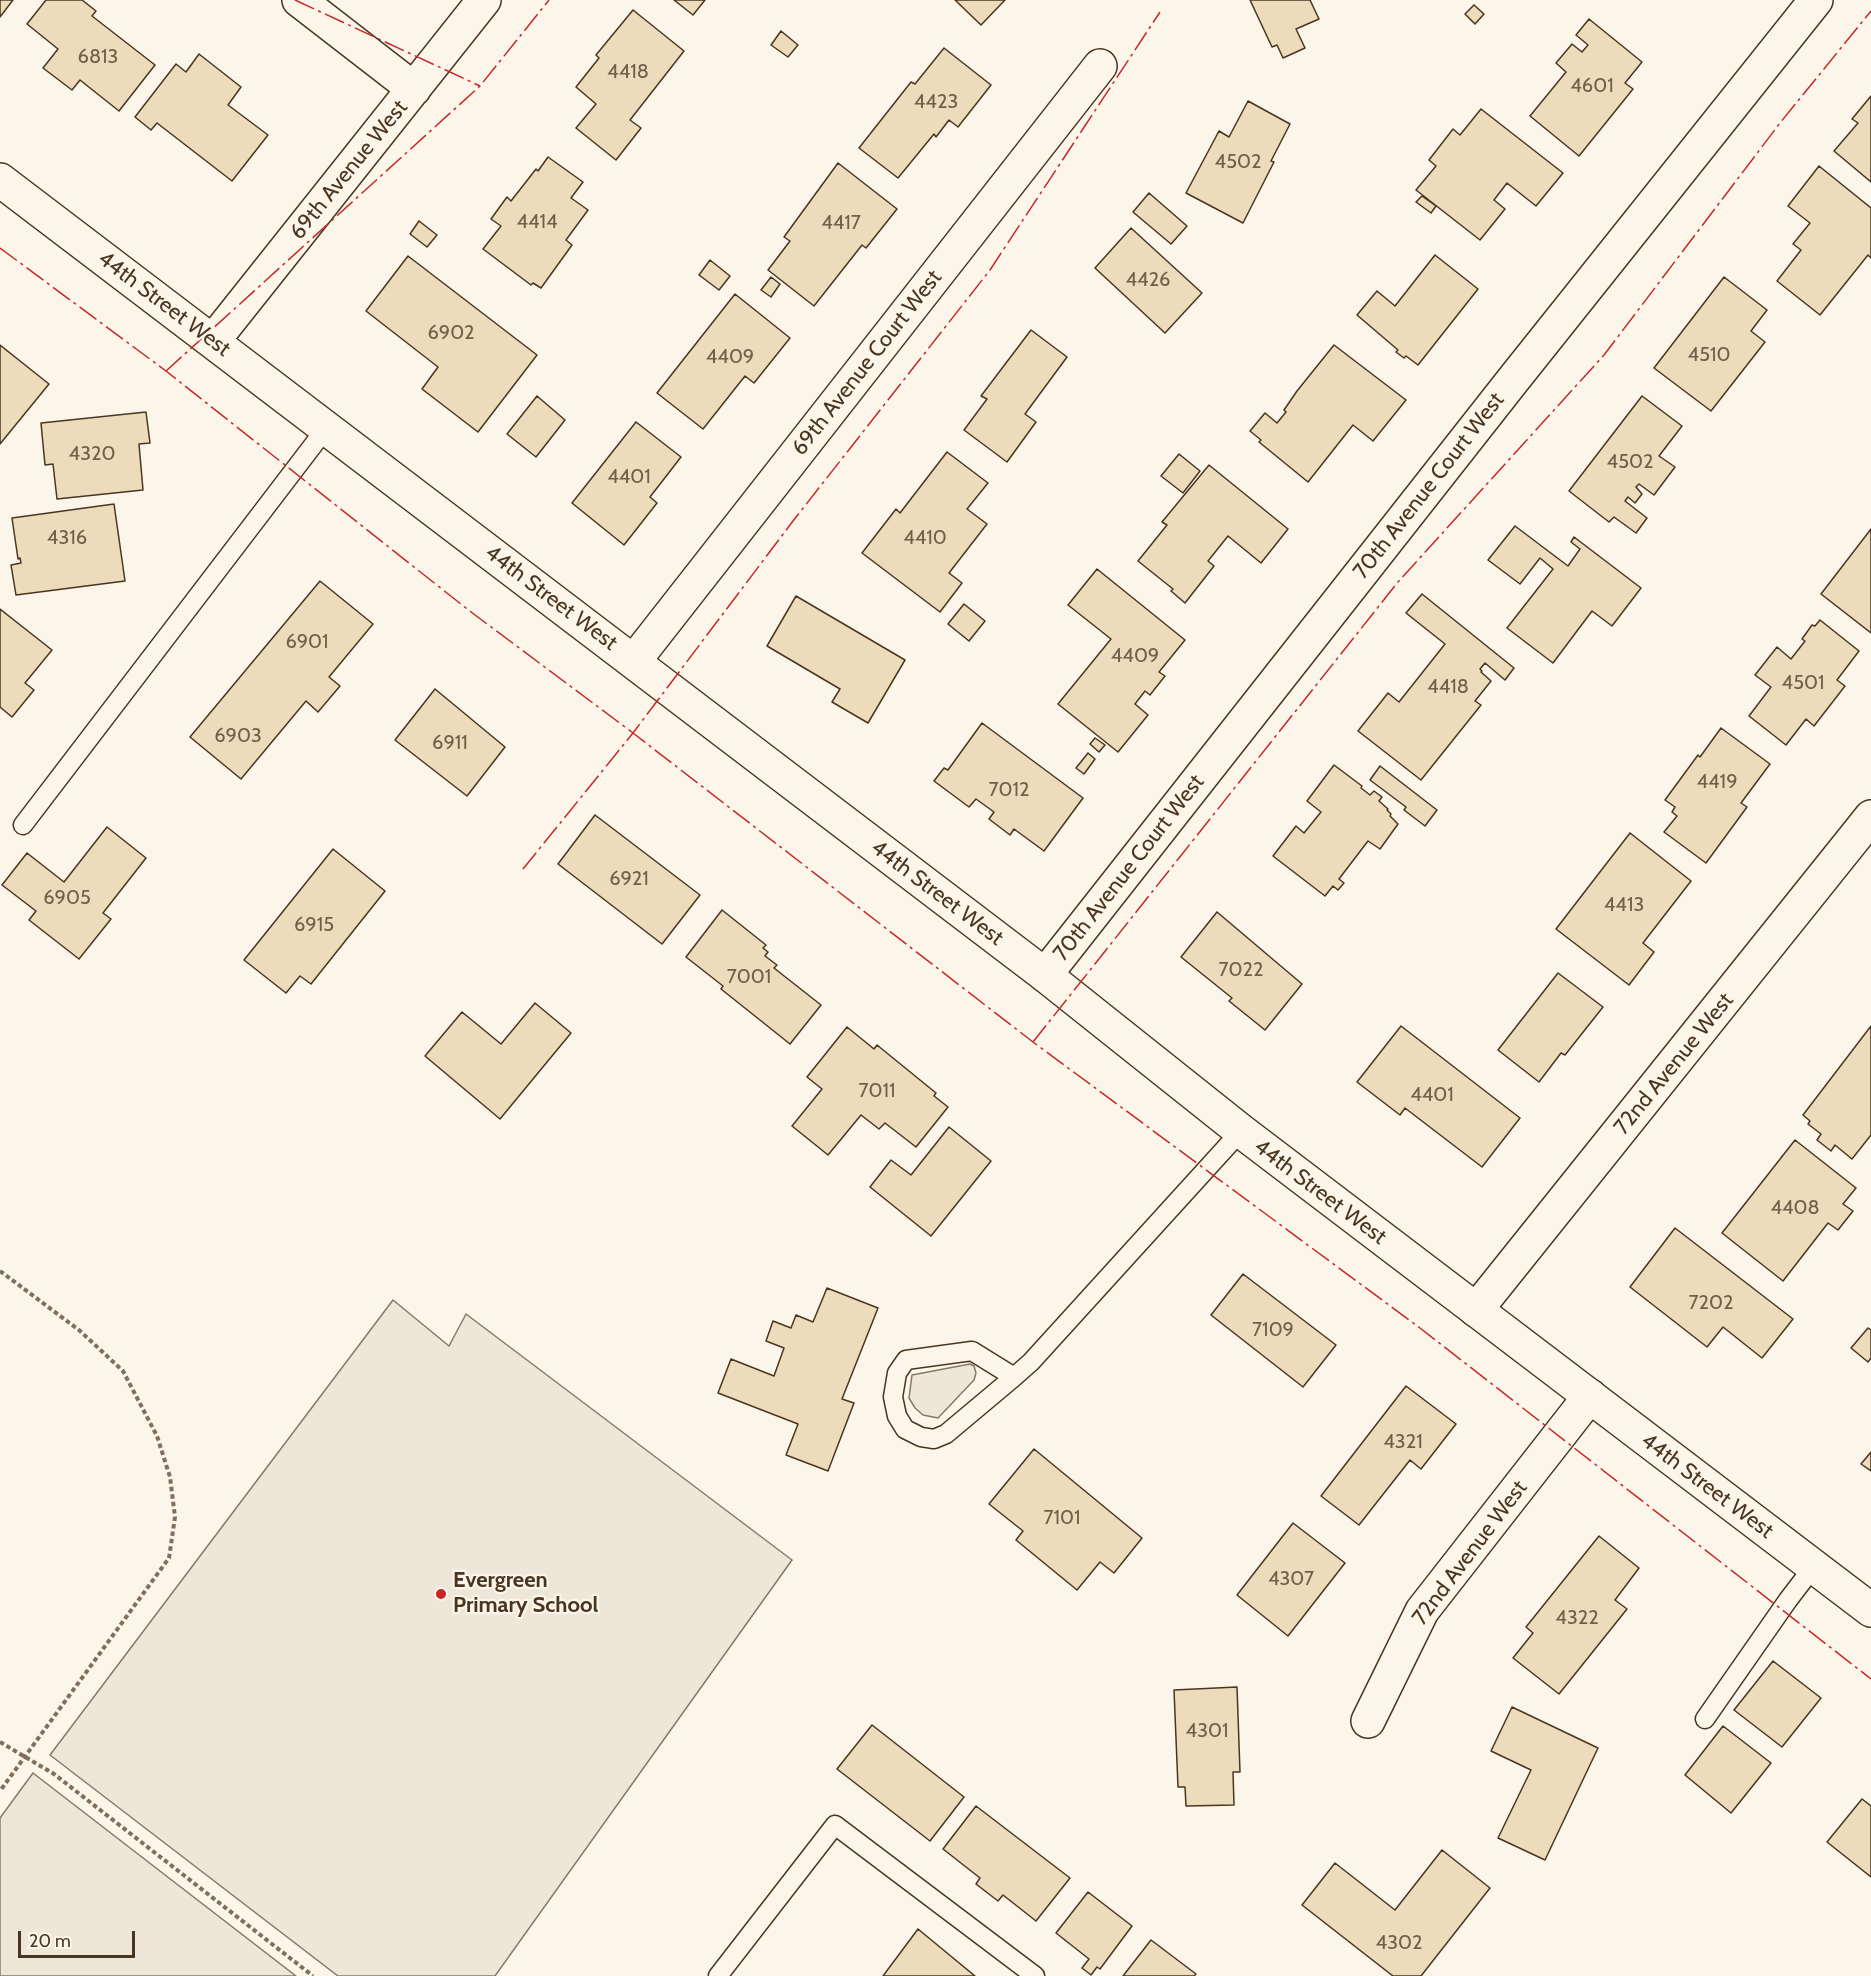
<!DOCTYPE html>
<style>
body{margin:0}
#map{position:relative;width:1871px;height:1976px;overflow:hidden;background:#fbf6e9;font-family:Cabin,sans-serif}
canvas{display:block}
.scale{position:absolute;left:18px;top:1931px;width:117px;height:27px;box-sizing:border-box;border:3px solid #4a3520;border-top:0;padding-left:8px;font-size:18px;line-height:21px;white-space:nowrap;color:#4a3520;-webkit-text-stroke:4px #fbf6e9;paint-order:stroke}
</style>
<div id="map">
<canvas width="1871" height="1976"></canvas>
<div class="scale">20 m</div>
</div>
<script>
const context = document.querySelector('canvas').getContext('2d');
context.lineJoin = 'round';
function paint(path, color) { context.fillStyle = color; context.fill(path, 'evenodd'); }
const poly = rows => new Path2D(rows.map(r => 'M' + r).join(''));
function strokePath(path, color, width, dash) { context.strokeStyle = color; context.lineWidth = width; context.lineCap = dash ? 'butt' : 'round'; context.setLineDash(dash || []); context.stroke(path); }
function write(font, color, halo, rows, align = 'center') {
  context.font = font + ' Cabin,sans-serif'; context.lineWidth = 4.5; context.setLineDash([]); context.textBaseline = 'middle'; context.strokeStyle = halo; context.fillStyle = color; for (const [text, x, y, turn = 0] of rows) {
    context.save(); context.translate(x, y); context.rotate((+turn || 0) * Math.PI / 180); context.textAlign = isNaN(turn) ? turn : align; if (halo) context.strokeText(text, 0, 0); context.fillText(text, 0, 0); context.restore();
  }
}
const green = poly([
 [393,1300,449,1346,466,1314,792,1560,495,1976,338,1976,50,1755,393,1300],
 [970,1364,974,1366,976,1373,974,1380,938,1418,923,1415,915,1408,909,1398,912,1375,970,1364],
 [33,1773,296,1976,0,1976,0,1818,33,1773]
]);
const building = poly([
 [0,0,13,0,0,17,0,0],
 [46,0,82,0,96,11,92,16,155,65,119,111,80,80,72,90,43,68,58,49,27,24,46,0],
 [674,0,705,0,693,15,674,0],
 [955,0,1005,0,981,25,955,0],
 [1250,0,1310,0,1319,19,1296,29,1305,48,1283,58,1277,45,1272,47,1250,0],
 [1474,5,1484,14,1475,24,1465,14,1474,5],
 [633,10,684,51,630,120,641,128,616,160,576,128,596,104,576,87,599,58,596,55,633,10],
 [1589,19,1642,62,1625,83,1633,89,1579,156,1530,116,1566,72,1556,63,1572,44,1582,52,1588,45,1576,35,1589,19],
 [781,31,798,45,788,57,771,45,781,31],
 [944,48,991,85,958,127,949,120,936,137,934,134,898,178,859,148,911,82,915,84,944,48],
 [199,54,241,87,228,105,268,135,232,181,157,123,151,130,135,117,176,64,186,72,199,54],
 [1871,96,1871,182,1834,151,1858,123,1852,119,1871,96],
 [1248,101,1290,124,1271,161,1274,162,1243,223,1186,193,1219,131,1229,137,1248,101],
 [1481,109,1563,173,1536,206,1507,183,1494,200,1505,209,1480,240,1416,190,1436,166,1429,160,1453,129,1460,135,1481,109],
 [548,157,583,182,571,198,588,210,566,240,572,245,541,288,533,283,531,285,483,249,501,226,491,219,507,197,511,201,536,169,538,171,548,157],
 [838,163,897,209,866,248,862,245,814,306,768,270,790,241,784,237,838,163],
 [1819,166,1871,208,1871,258,1868,255,1820,315,1777,281,1801,250,1793,244,1810,223,1788,206,1819,166],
 [1149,193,1187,226,1171,244,1133,212,1149,193],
 [1422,196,1436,206,1431,213,1416,202,1422,196],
 [419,221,437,235,427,247,410,234,419,221],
 [1131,228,1202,293,1165,333,1095,268,1131,228],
 [1435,255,1478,289,1418,365,1406,356,1404,358,1396,352,1398,350,1357,315,1377,291,1395,306,1435,255],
 [408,256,537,355,478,432,422,389,438,367,366,311,408,256],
 [710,260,730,276,719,290,699,275,710,260],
 [771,277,780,284,771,297,761,290,771,277],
 [1724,277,1767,310,1751,331,1765,342,1711,411,1654,368,1724,277],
 [735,294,790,338,754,383,745,376,703,429,657,393,735,294],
 [1031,330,1067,357,1025,414,1036,422,1007,462,964,430,987,399,981,396,1031,330],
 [0,345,49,384,0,444,0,345],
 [1334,345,1406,400,1373,441,1353,425,1308,482,1259,442,1261,440,1250,431,1265,413,1277,423,1286,412,1284,410,1297,391,1334,345],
 [537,396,565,420,536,457,507,434,537,396],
 [1642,396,1682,426,1659,456,1675,467,1654,495,1639,484,1636,487,1642,494,1635,503,1628,497,1625,501,1647,518,1636,533,1614,517,1609,522,1569,491,1642,396],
 [146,412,150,443,139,444,143,490,57,499,53,464,45,465,41,423,146,412],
 [636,422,681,457,650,497,657,503,624,545,572,503,636,422],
 [947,452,988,483,967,509,987,524,949,573,962,583,940,612,862,553,896,509,900,513,947,452],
 [1179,454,1200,471,1183,493,1161,476,1179,454],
 [1209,465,1288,529,1261,563,1228,536,1208,561,1214,566,1185,603,1171,591,1173,589,1138,561,1167,525,1162,522,1209,465],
 [114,504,125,581,16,595,11,565,21,563,20,558,18,559,12,518,114,504],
 [1515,526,1568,566,1580,549,1571,542,1574,537,1641,588,1612,626,1592,611,1553,663,1507,628,1553,569,1540,558,1520,584,1488,560,1515,526],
 [1871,529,1871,633,1821,594,1871,529],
 [1097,569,1185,640,1159,672,1165,676,1150,695,1145,691,1135,704,1148,715,1118,752,1058,704,1111,639,1068,605,1097,569],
 [320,581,373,624,329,677,340,686,318,712,306,701,241,779,190,737,320,581],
 [1422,594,1514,668,1505,680,1485,663,1480,669,1482,671,1481,672,1491,681,1475,701,1481,705,1421,780,1358,731,1388,693,1399,702,1445,644,1406,613,1422,594],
 [796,596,905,660,868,723,832,702,840,689,767,646,796,596],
 [964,604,985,621,969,641,948,624,964,604],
 [0,609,52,650,25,683,34,690,12,717,0,707,0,609],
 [1820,620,1859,651,1837,680,1845,686,1814,726,1806,719,1786,745,1749,716,1771,687,1755,675,1777,647,1791,659,1805,641,1802,639,1812,625,1815,626,1820,620],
 [435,689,505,747,467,796,395,740,435,689],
 [982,723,1083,798,1044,851,1014,829,1010,835,989,819,994,812,976,799,969,807,934,781,944,768,948,770,982,723],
 [1721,728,1770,764,1741,803,1747,807,1706,863,1664,832,1677,816,1672,812,1675,807,1665,800,1698,755,1700,757,1721,728],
 [1095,738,1105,745,1099,752,1090,744,1095,738],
 [1088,753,1095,759,1084,774,1076,768,1088,753],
 [1334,765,1362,786,1361,788,1370,795,1374,791,1382,797,1379,801,1388,809,1387,810,1391,814,1390,816,1398,824,1380,849,1368,841,1339,879,1344,883,1338,890,1333,886,1325,896,1273,856,1296,826,1304,833,1321,812,1307,801,1334,765],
 [1380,766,1437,810,1425,826,1404,810,1406,807,1370,780,1380,766],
 [595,815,700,895,662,944,558,864,595,815],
 [107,827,146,858,103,913,111,919,79,959,29,920,36,911,2,885,27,853,64,882,107,827],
 [1630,833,1691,881,1643,943,1654,952,1629,985,1556,929,1630,833],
 [333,849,385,891,311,984,300,976,286,993,244,960,333,849],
 [722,910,766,945,763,948,768,952,765,956,777,965,774,968,821,1005,790,1044,721,989,723,986,686,957,722,910],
 [1217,912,1302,984,1265,1030,1229,1001,1232,998,1181,957,1217,912],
 [1558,973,1603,1007,1565,1055,1561,1053,1539,1082,1498,1050,1558,973],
 [535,1003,571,1033,500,1119,425,1056,462,1012,501,1044,535,1003],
 [1401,1026,1520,1118,1482,1167,1405,1108,1400,1115,1357,1082,1401,1026],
 [1871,1026,1871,1135,1852,1159,1835,1145,1831,1151,1817,1140,1821,1134,1808,1124,1810,1121,1803,1115,1871,1026],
 [847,1027,874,1049,877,1045,936,1093,934,1096,948,1107,916,1147,885,1123,879,1129,861,1115,828,1155,792,1126,822,1089,807,1077,847,1027],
 [949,1127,991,1161,931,1236,870,1187,891,1160,911,1175,949,1127],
 [1795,1140,1856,1188,1843,1204,1853,1211,1838,1230,1828,1223,1783,1281,1722,1233,1795,1140],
 [1675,1228,1793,1319,1762,1358,1723,1327,1707,1347,1630,1287,1675,1228],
 [1243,1274,1336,1345,1303,1387,1211,1315,1243,1274],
 [827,1288,878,1308,842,1399,854,1403,828,1471,786,1455,798,1424,718,1393,731,1359,774,1376,784,1348,766,1341,773,1321,791,1328,796,1315,813,1322,827,1288],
 [1868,1328,1871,1330,1871,1358,1868,1362,1851,1348,1868,1328],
 [1406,1386,1456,1424,1421,1469,1410,1460,1359,1525,1321,1496,1406,1386],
 [1034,1449,1142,1538,1114,1573,1100,1562,1077,1590,1016,1540,1023,1531,989,1504,1034,1449],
 [1871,1452,1871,1471,1861,1464,1871,1452],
 [1293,1523,1345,1563,1288,1636,1237,1595,1293,1523],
 [1599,1536,1639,1568,1615,1600,1627,1609,1559,1694,1513,1658,1533,1633,1526,1627,1599,1536],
 [1773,1661,1821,1698,1782,1747,1734,1710,1773,1661],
 [1237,1687,1240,1772,1233,1772,1234,1805,1186,1806,1185,1787,1178,1787,1174,1690,1237,1687],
 [1512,1707,1598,1748,1545,1860,1498,1838,1531,1770,1491,1751,1512,1707],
 [872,1725,964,1797,930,1841,837,1769,872,1725],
 [1723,1726,1771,1763,1731,1813,1685,1775,1723,1726],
 [1862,1799,1871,1806,1871,1877,1827,1842,1862,1799],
 [976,1806,1070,1878,1036,1921,1003,1895,998,1901,976,1884,980,1878,943,1849,976,1806],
 [1442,1850,1490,1888,1421,1976,1393,1976,1302,1905,1335,1863,1395,1910,1442,1850],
 [1088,1892,1132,1926,1100,1969,1097,1967,1091,1975,1082,1968,1089,1959,1056,1933,1088,1892],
 [918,1929,975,1976,883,1976,918,1929],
 [1151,1940,1196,1974,1194,1976,1123,1976,1151,1940]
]);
const path = poly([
 [0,1271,79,1330,123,1371,157,1436,170,1477,175,1517,169,1558,0,1791],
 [0,1742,54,1774,313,1976]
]);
const service = poly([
 [23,825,327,427],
 [1014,1377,972,1351,906,1360,897,1373,893,1397,897,1416,905,1429,921,1437,934,1439,946,1434,1014,1377,1031,1362,1241,1131],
 [1705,1719,1788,1600,1814,1566],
 [718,1976,835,1825,1035,1976]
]);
const minor = poly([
 [299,0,414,89],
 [213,341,484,0],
 [634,661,1100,66],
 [1045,975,1513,380,1816,0],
 [1476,1310,1871,817],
 [1368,1721,1422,1611,1590,1396]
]);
const tertiary = poly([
 [0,180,1045,975,1241,1131,1871,1610]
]);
const power = poly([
 [295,0,480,86],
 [0,248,166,371,471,612,633,733,1033,1042,1420,1328,1871,1679],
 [166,371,480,86,549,0],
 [523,869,633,733,793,521,990,270,1160,12],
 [1033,1042,1398,582,1604,355,1780,123,1871,11]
]);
const markers = [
 [441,1594,6,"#c62828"]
];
const numberNames = [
 ["6813",98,57],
 ["4418",628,72],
 ["4601",1592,86],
 ["4423",936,102],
 ["4502",1238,162],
 ["4414",537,222],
 ["4417",841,223],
 ["4426",1148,280],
 ["6902",451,333],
 ["4510",1709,355],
 ["4409",730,357],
 ["4320",92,454],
 ["4502",1630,462],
 ["4401",629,477],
 ["4316",67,538],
 ["4410",925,538],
 ["6901",307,642],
 ["4409",1135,656],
 ["4501",1803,683],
 ["4418",1448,687],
 ["6903",238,736],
 ["6911",450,743],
 ["4419",1717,782],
 ["7012",1009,790],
 ["6921",629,879],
 ["6905",67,898],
 ["4413",1624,905],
 ["6915",314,925],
 ["7022",1241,970],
 ["7001",749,977],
 ["7011",877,1091],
 ["4401",1432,1095],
 ["4408",1795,1208],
 ["7202",1711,1303],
 ["7109",1273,1330],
 ["4321",1403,1442],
 ["7101",1062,1518],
 ["4307",1291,1579],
 ["4322",1577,1618],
 ["4301",1207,1731],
 ["4302",1399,1943]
];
const streetNames = [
 ["69th Avenue West",349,170,-51],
 ["44th Street West",164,304,37],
 ["69th Avenue Court West",867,363,-52],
 ["70th Avenue Court West",1429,486,-52],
 ["44th Street West",551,598,37],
 ["70th Avenue Court West",1129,868,-52],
 ["44th Street West",937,893,37],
 ["72nd Avenue West",1674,1064,-51],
 ["44th Street West",1320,1192,37],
 ["44th Street West",1707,1486,37],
 ["72nd Avenue West",1470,1553,-53]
];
const poiNames = [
 ["Evergreen",453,1581],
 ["Primary School",453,1606]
];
paint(green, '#ede6d9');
strokePath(green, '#887966', 1.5);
paint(building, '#ecdcbc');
strokePath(building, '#4a3520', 1.5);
strokePath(service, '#4a3520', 21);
strokePath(minor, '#4a3520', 36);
strokePath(tertiary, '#4a3520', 36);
strokePath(path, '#7f6f5c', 4, [4.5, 3]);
strokePath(service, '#fbf6e9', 18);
strokePath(minor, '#fbf6e9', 33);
strokePath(tertiary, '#fbf6e9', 33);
strokePath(power, '#c62828', 1.5, [21, 4.5, 3, 4.5]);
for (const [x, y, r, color] of markers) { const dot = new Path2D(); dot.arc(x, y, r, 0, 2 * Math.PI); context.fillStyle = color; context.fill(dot); strokePath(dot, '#fbf6e9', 2); }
write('20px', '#725f47', null, numberNames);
write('22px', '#4a3520', '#fbf6e9', streetNames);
write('bold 22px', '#4a3520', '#fbf6e9', poiNames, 'left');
</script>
